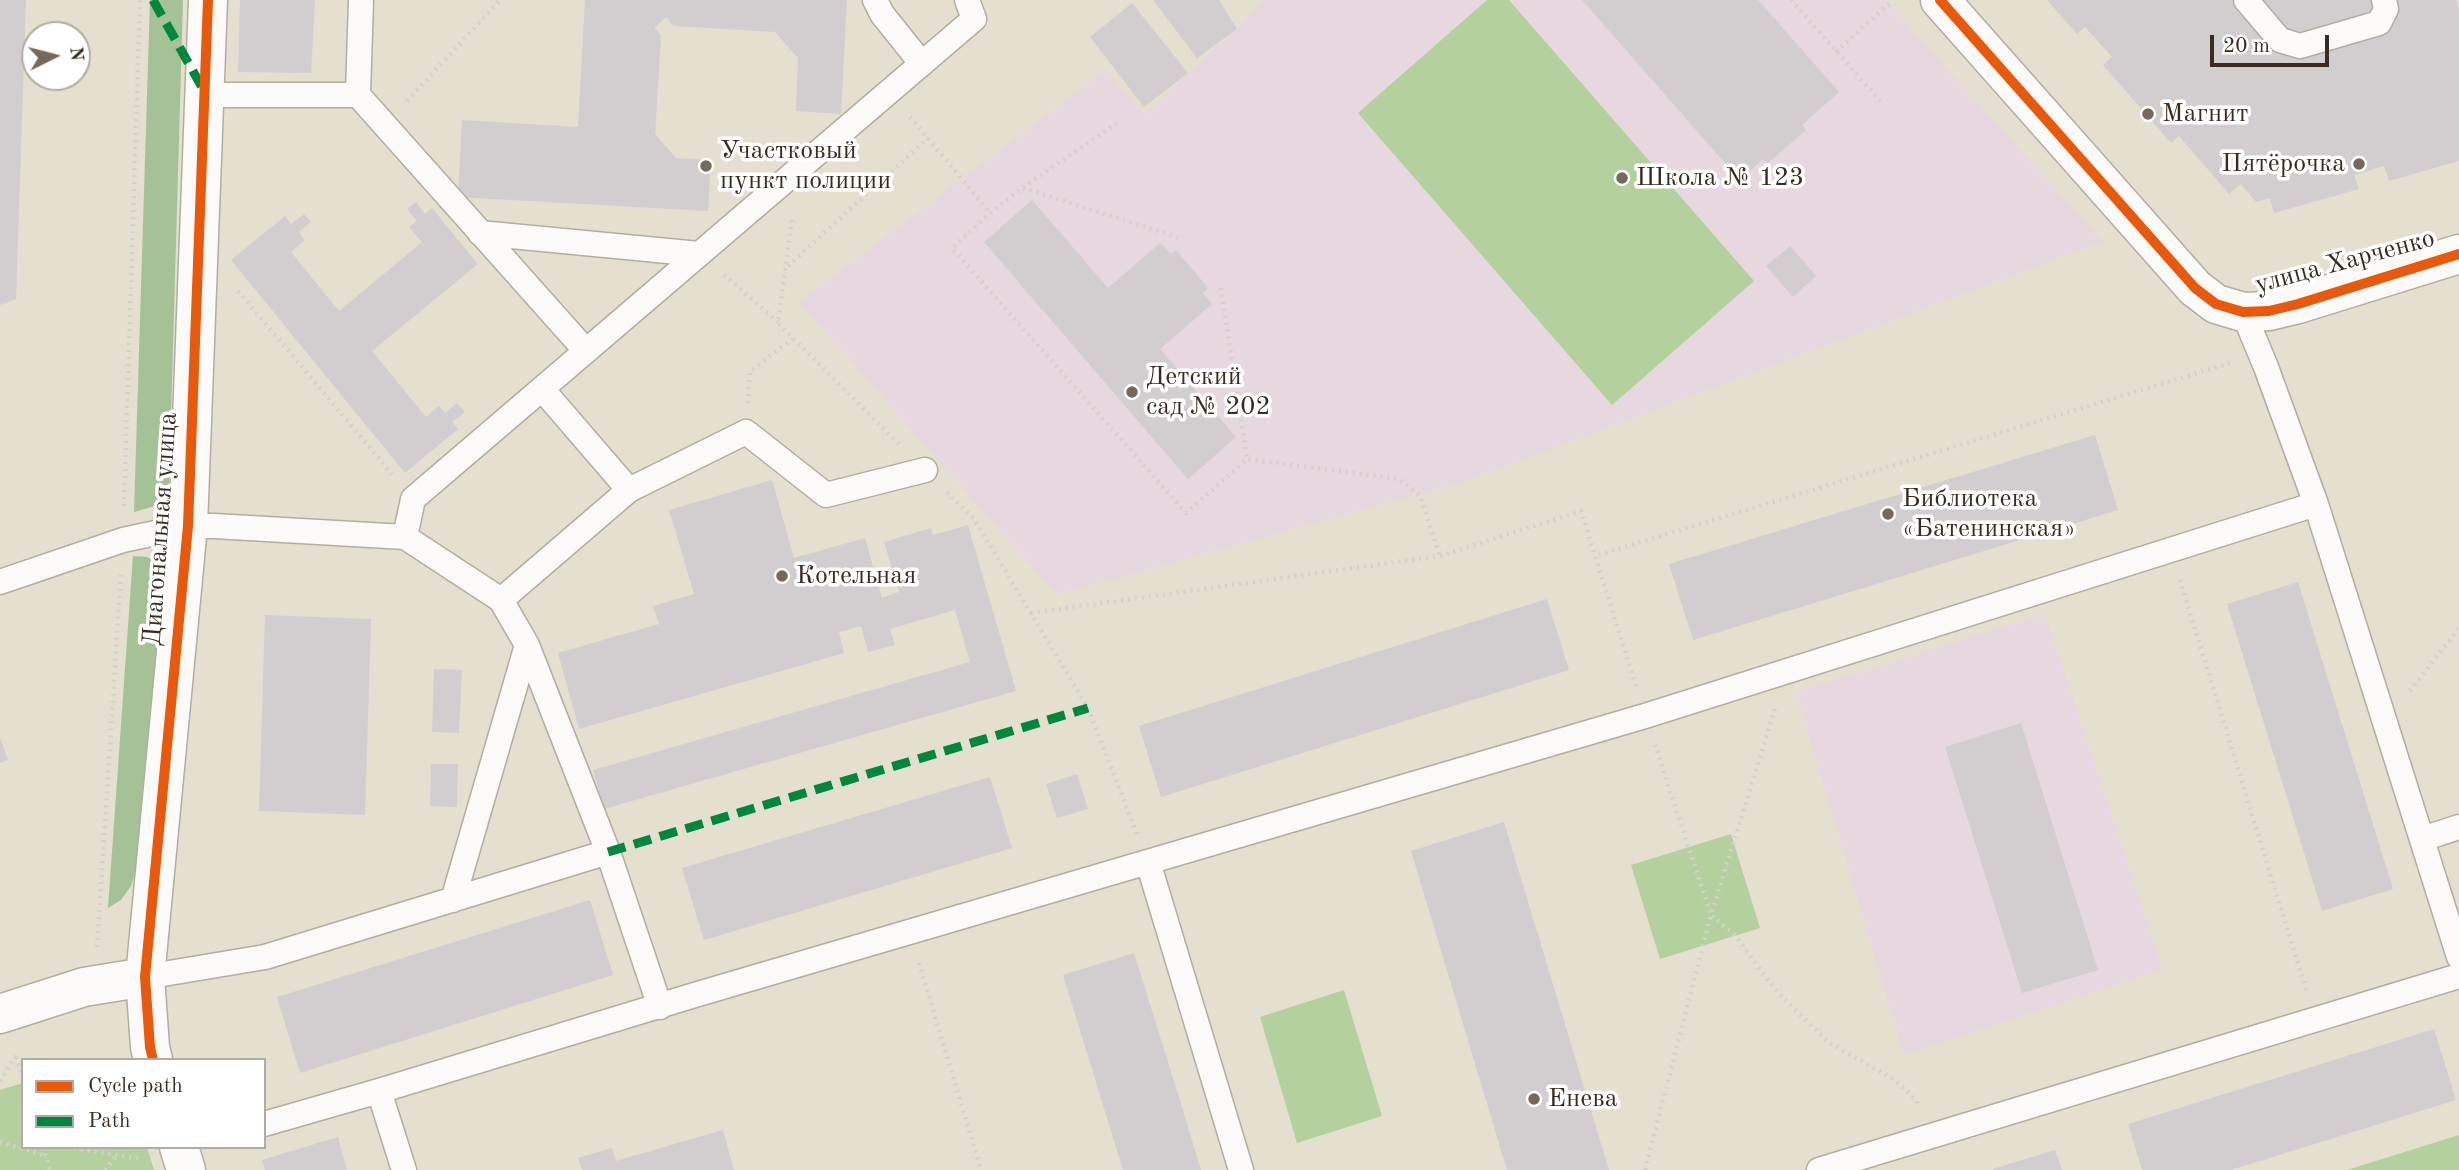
<!DOCTYPE html>
<meta charset="utf-8">
<style>
body{margin:0}
#map{position:relative;width:2459px;height:1170px;overflow:hidden;background:#e4dfce;font-family:"Old Standard TT",serif}
canvas{display:block}
.legend{position:absolute;left:21px;top:1058px;width:245px;height:91px;box-sizing:border-box;background:#fff;border:2px solid #b1aaa5;margin:0;padding:9px 12px;list-style:none;font-size:21px;color:#3b2a1e}
.legend li{display:flex;align-items:center;gap:14px;height:35px}
.legend b{width:35px;border:2px solid #b1aaa5}
.north{position:absolute;left:21px;top:21px;width:70px;height:70px;box-sizing:border-box;background:#fff;border:2px solid #b1aaa5;border-radius:50%;rotate:84deg;font-size:19px;font-weight:700;line-height:28px;text-align:center;color:#3b2a1e}
.north::after{content:'';display:block;margin:auto;width:24px;height:32px;background:#76695c;clip-path:polygon(50% 0,100% 100%,50% 72%,0 100%)}
.scale{position:absolute;left:2210px;top:35px;width:119px;height:32px;box-sizing:border-box;border:4px solid #3b2a1e;border-top:0;padding-left:9px;font-size:21px;line-height:24px;white-space:nowrap;color:#3b2a1e;-webkit-text-stroke:5px #fff;paint-order:stroke}
</style>
<div id="map">
<canvas width="2459" height="1170"></canvas>
<ul class="legend">
<li><b style="height:9px;background:#e8590c"></b>Cycle path</li>
<li><b style="height:9px;background:#00873e"></b>Path</li>
</ul>
<div class="north">N</div>
<div class="scale">20 m</div>
</div>
<script>
const context = document.querySelector('canvas').getContext('2d');
context.lineJoin = 'round';
function paint(path, color) { context.fillStyle = color; context.fill(path, 'evenodd'); }
const poly = rows => new Path2D(rows.map(r => 'M' + r).join(''));
function strokePath(path, color, width, dash) { context.strokeStyle = color; context.lineWidth = width; context.lineCap = dash ? 'butt' : 'round'; context.setLineDash(dash || []); context.stroke(path); }
function write(font, color, halo, rows, align = 'center') {
  context.font = font + ' "Old Standard TT",serif'; context.lineWidth = 7; context.setLineDash([]); context.textBaseline = 'middle'; context.strokeStyle = halo; context.fillStyle = color; for (const [text, x, y, turn = 0] of rows) {
    context.save(); context.translate(x, y); context.rotate((+turn || 0) * Math.PI / 180); context.textAlign = isNaN(turn) ? turn : align; if (halo) context.strokeText(text, 0, 0); context.fillText(text, 0, 0); context.restore();
  }
}
const built = poly([
 [1265,0,1885,0,2103,242,1464,482,1057,595,799,302,1106,70,1144,114,1237,29],
 [2045,614,2163,970,1904,1055,1796,692]
]);
const green = poly([
 [1487,0,1509,0,1754,281,1612,405,1358,113],
 [1731,834,1760,928,1660,959,1631,865],
 [1344,990,1382,1116,1297,1143,1260,1017],
 [23,1083,23,1147,147,1147,154,1170,0,1170,0,1090],
 [2459,1135,2459,1170,2347,1170]
]);
const forest = poly([
 [150,0,183,0,169,486,166,497,158,505,134,512],
 [133,556,147,557,160,563,165,578,139,860,131,886,121,900,108,908]
]);
const building = poly([
 [0,0,26,0,16,299,0,305],
 [240,0,315,0,311,73,238,72],
 [585,0,847,0,841,114,796,111,798,58,775,32,673,26,666,17,654,28,661,35,655,134,676,158,711,160,708,211,458,197,462,120,578,127],
 [1153,0,1219,0,1237,29,1197,58],
 [1582,0,1758,0,1839,92,1802,125,1806,130,1768,163,1763,159,1740,180],
 [2047,0,2456,0,2459,9,2459,161,2389,181,2384,166,2354,175,2359,189,2274,213,2270,198,2256,202,2241,184,2229,194,2179,136,2171,143,2103,65,2112,57,2085,27,2077,34],
 [1132,3,1188,73,1144,107,1090,37],
 [1032,200,1108,288,1160,243,1171,254,1176,250,1208,288,1203,293,1212,304,1160,349,1236,437,1188,479,984,242],
 [416,202,425,214,432,208,478,264,372,351,426,417,439,406,445,413,457,403,465,412,452,422,458,429,405,473,231,260,285,216,291,224,304,214,311,222,299,232,305,240,291,252,339,311,422,242,409,227,417,221,407,209],
 [1790,246,1816,276,1793,297,1766,266],
 [2095,435,2118,510,1693,640,1669,564],
 [772,480,794,558,865,538,882,598,899,592,884,542,931,528,933,535,968,525,1016,691,604,809,593,770,970,662,955,610,890,629,895,645,868,652,861,626,839,632,844,653,579,729,558,653,659,624,653,606,694,594,669,510],
 [2298,582,2393,889,2322,911,2227,604],
 [1547,599,1569,670,1161,797,1139,726],
 [265,615,371,619,365,815,259,811],
 [434,669,462,670,459,733,432,732],
 [2021,723,2098,970,2022,993,1945,747],
 [0,738,8,760,0,763],
 [431,764,458,764,457,807,430,806],
 [1077,774,1088,809,1057,818,1046,784],
 [990,777,1012,848,704,940,682,868],
 [1504,822,1609,1170,1507,1170,1411,851],
 [590,900,613,975,300,1073,277,997],
 [1134,953,1182,1107,1201,1170,1123,1170,1063,975],
 [2434,1029,2456,1100,2231,1170,2142,1170,2128,1124],
 [723,1130,734,1170,582,1170,578,1158,612,1148,616,1161],
 [338,1137,347,1170,265,1170,262,1160],
 [2055,1150,2062,1170,1993,1170,1993,1169]
]);
const path = poly([
 [1791,0,1883,104],
 [2194,0,2266,85,2289,78],
 [1836,52,1893,0],
 [407,101,500,0],
 [910,117,990,213],
 [1117,123,1022,188,990,213,952,248,1186,513,1247,459,1399,479,1420,496,1440,556],
 [1023,188,1180,238],
 [792,220,778,323,899,444],
 [788,266,928,138],
 [724,275,778,322],
 [1221,288,1247,459],
 [238,291,392,474],
 [748,403,750,371,794,338],
 [947,492,974,519,1088,708,1137,834],
 [124,506,140,0],
 [2180,580,2306,990],
 [1031,613,1440,556,1581,511,1595,556],
 [1636,686,1595,556,2230,363],
 [2410,691,2459,628],
 [1775,709,1711,915,1736,936,1775,990,1828,1042,1895,1080,1917,1101,1918,1106],
 [97,947,121,575],
 [919,963,981,1170],
 [16,1057,23,1079],
 [0,1081,16,1056],
 [0,1142,46,1156],
 [43,1147,50,1170],
 [67,1147,142,1159],
 [105,1170,117,1155],
 [1645,1170,1711,915,1655,745]
]);
const service = poly([
 [875,0,882,14,922,64],
 [2246,0,2280,40,2300,46,2379,23,2386,9,2384,0],
 [206,95,358,95,361,0],
 [358,95,586,351,413,499,405,537],
 [480,233,699,254],
 [586,351,974,19,967,0],
 [542,389,629,490],
 [2316,504,2459,957],
 [0,582,123,540,188,526,214,526,405,537,501,600,629,490,746,432,826,495,925,470],
 [501,600,527,645,608,852,660,1007],
 [2422,839,2459,827],
 [1148,862,1241,1170],
 [453,900,527,645],
 [145,977,265,957,608,852],
 [379,1091,404,1170],
 [264,1124,379,1091,698,994,1645,716,2316,504,2266,367,2243,312],
 [1819,1170,2459,976]
]);
const minor = poly([
 [0,1014,84,987,145,977],
 [153,1060,150,1047,145,977,188,526,208,0],
 [179,1147,186,1170]
]);
const tertiary = poly([
 [1940,0,2195,288,2216,304,2243,312,2269,311,2298,304,2459,254]
]);
const quiet = poly([
 [153,0,203,89],
 [608,852,1088,708]
]);
const cycleway = poly([
 [1940,0,2195,288,2216,304,2243,312,2269,311,2298,304,2459,254],
 [153,1060,150,1047,145,977,188,526,208,0]
]);
const markers = [
 [2148,114,7,"#76695c"],
 [2359,164,7,"#76695c"],
 [706,166,7,"#76695c"],
 [1622,178,7,"#76695c"],
 [1132,392,7,"#76695c"],
 [1888,514,7,"#76695c"],
 [782,576,7,"#76695c"],
 [1534,1099,7,"#76695c"]
];
const poiNames = [
 ["Магнит",2162,114],
 ["Участковый",720,151],
 ["пункт полиции",720,181],
 ["Пятёрочка",2345,164,"right"],
 ["Школа № 123",1636,178],
 ["Детский",1146,377],
 ["сад № 202",1146,407],
 ["Библиотека",1902,499],
 ["«Батенинская»",1902,529],
 ["Котельная",796,576],
 ["Енева",1548,1099]
];
const streetNames = [
 ["улица Харченко",2345,262,-15],
 ["Диагональная улица",161,529,-86]
];
paint(built, '#e7d7df');
paint(green, '#b4d09e');
paint(forest, '#a5c296');
paint(building, '#d2ced0');
strokePath(service, '#b2ada1', 27);
strokePath(minor, '#b2ada1', 41);
strokePath(tertiary, '#b2ada1', 41);
strokePath(path, '#d3d1cb', 4.5, [2, 5]);
strokePath(service, '#fbfaf8', 24);
strokePath(minor, '#fbfaf8', 38);
strokePath(tertiary, '#fbfaf8', 38);
strokePath(quiet, '#00873e', 9, [18, 9]);
strokePath(cycleway, '#e8590c', 10);
for (const [x, y, r, color] of markers) { const dot = new Path2D(); dot.arc(x, y, r, 0, 2 * Math.PI); context.fillStyle = color; context.fill(dot); strokePath(dot, '#fff', 2.5); }
write('26px', '#3b2a1e', '#fff', poiNames, 'left');
write('26px', '#3b2a1e', '#fff', streetNames);
</script>
